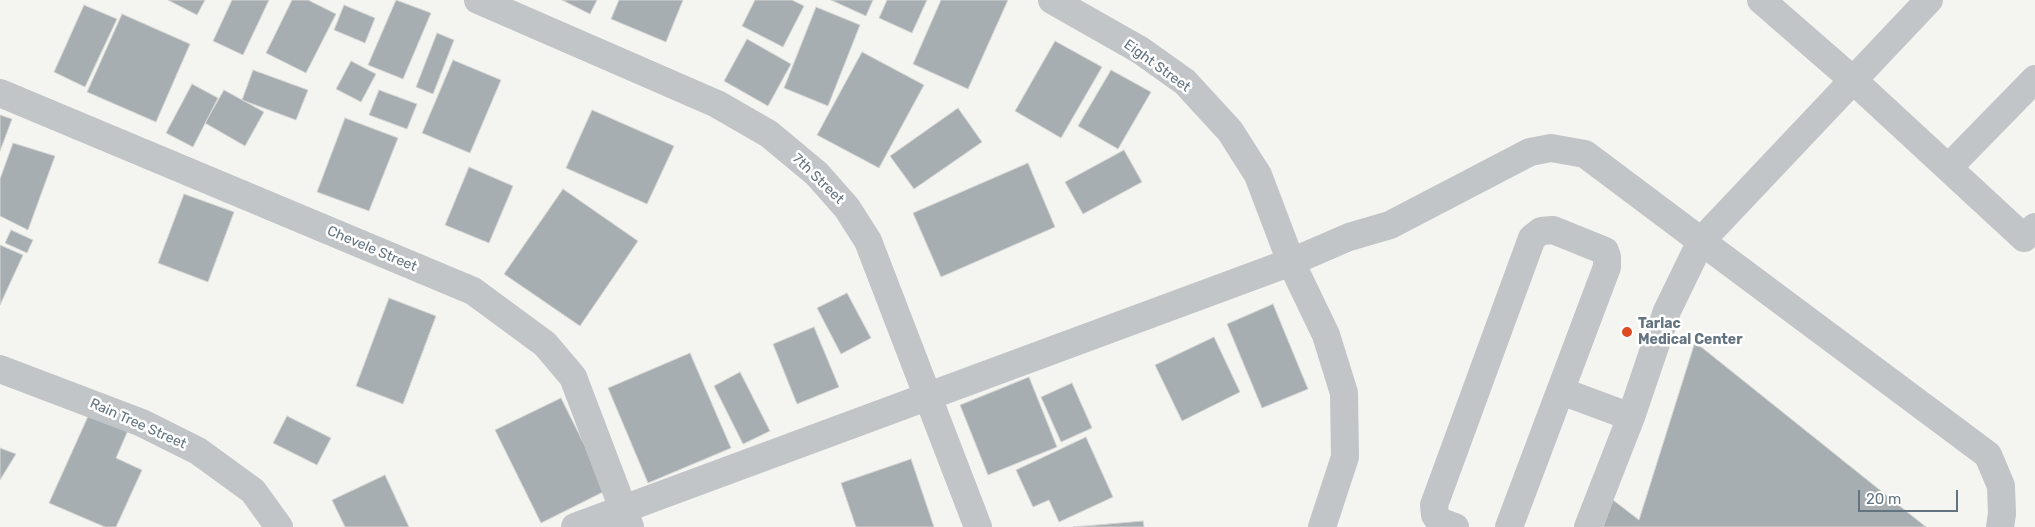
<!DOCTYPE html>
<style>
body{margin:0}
#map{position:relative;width:2035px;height:527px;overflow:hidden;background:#f4f4f0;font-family:Rubik,sans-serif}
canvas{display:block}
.scale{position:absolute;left:1858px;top:490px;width:100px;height:22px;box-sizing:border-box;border:2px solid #637480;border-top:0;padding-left:6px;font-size:15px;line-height:18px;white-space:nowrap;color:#637480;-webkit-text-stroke:4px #fff;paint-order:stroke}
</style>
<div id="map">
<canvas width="2035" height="527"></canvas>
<div class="scale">20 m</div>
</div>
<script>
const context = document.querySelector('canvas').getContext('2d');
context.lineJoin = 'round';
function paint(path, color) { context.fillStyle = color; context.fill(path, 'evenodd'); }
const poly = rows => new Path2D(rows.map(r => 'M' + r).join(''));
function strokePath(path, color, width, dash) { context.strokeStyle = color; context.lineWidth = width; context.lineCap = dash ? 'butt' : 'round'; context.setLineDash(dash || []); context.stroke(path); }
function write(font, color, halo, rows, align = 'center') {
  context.font = font + ' Rubik,sans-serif'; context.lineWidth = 5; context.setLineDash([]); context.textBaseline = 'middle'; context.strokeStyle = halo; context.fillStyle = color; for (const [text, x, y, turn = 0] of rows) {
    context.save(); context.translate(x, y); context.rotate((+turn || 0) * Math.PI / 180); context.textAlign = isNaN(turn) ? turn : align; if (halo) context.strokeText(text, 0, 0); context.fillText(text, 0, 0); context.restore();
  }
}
const building = poly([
 [168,0,205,0,197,15,168,0],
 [232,0,269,0,243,55,213,41,232,0],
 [292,0,308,0,336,14,306,73,266,53,292,0],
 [396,0,431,13,403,79,368,65,396,0],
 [562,0,597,0,590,14,562,0],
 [619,0,683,0,666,42,611,19,619,0],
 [755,0,792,0,804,6,783,47,742,26,755,0],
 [831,0,873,0,866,16,831,0],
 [887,0,927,0,912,33,879,18,887,0],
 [941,0,1008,0,968,89,913,64,941,0],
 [84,5,117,19,85,87,54,72,84,5],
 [344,5,375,18,365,43,334,30,344,5],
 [816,7,860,25,828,106,784,88,816,7],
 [122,14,190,44,156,122,87,92,122,14],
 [437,33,454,40,433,94,416,87,437,33],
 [747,39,791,64,768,106,724,81,747,39],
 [1055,41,1102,67,1061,138,1015,111,1055,41],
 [862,52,924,85,879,168,817,135,862,52],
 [453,60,501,80,470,153,422,133,453,60],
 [351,61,376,74,361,102,336,89,351,61],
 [253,70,308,90,296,120,242,100,253,70],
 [1111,70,1151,92,1118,149,1078,126,1111,70],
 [192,84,218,98,193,147,166,133,192,84],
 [224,90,264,112,245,146,205,123,224,90],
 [379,90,417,104,407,129,369,115,379,90],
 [958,108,982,142,914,189,890,156,958,108],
 [592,110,674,146,647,204,566,168,592,110],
 [0,115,12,119,0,151,0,115],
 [345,118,398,138,369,211,317,192,345,118],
 [13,143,55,156,28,230,0,216,0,179,13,143],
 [1124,150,1142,182,1083,214,1065,182,1124,150],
 [1028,163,1055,227,941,277,913,213,1028,163],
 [469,167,513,186,489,243,445,225,469,167],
 [563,189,638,241,580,326,504,274,563,189],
 [184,194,234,212,208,282,158,263,184,194],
 [11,230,33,240,27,253,5,243,11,230],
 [0,245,23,255,0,305,0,245],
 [847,293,871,338,841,354,817,308,847,293],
 [389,298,436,316,403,404,356,386,389,298],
 [1273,304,1308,389,1262,408,1227,324,1273,304],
 [814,327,839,387,797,404,773,344,814,327],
 [1214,337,1240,392,1182,421,1155,365,1214,337],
 [1695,342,1926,527,1603,527,1613,500,1639,520,1695,342],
 [690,353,731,448,648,483,608,388,690,353],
 [740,372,770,431,743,444,714,386,740,372],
 [1029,377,1057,447,988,475,960,405,1029,377],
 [1072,383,1092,428,1061,442,1041,397,1072,383],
 [561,398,607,490,541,523,495,430,561,398],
 [90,412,129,428,116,458,142,470,116,527,105,527,49,503,90,412],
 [287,416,331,438,317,465,273,443,287,416],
 [1086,437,1113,497,1059,522,1049,500,1033,507,1016,470,1086,437],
 [0,448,16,454,0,480,0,448],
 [911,459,934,527,856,527,841,483,911,459],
 [385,475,409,527,345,527,332,500,385,475],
 [1143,521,1144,527,1073,527,1143,521]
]);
const minor = poly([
 [478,0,717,104,769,134,817,174,847,208,868,241,978,527],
 [1052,0,1140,50,1185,82,1230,131,1258,175,1291,262,1326,335,1344,393,1345,457,1322,527],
 [1761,0,1853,80,2024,238,2035,227],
 [0,93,473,291,545,344,573,377,630,527],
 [1949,167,2035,79],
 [0,369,142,423,198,451,253,491,279,527],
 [1561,391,1631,417],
 [575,527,1291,262,1349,237,1390,225,1530,152,1551,148,1585,154,1701,241,1929,0],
 [1455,527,1439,521,1435,515,1434,505,1532,238,1541,231,1553,230,1605,251,1607,257,1607,267,1509,527],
 [1588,527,1631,417,1667,311,1701,241,1988,455,2001,486,2002,514,2000,527]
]);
const markers = [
 [1627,332,6,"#df4924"]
];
const streetNames = [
 ["Eight Street",1157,66,36],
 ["7th Street",818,179,44],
 ["Chevele Street",372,249,23],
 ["Rain Tree Street",138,424,24]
];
const poiNames = [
 ["Tarlac",1638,324],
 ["Medical Center",1638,340]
];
paint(building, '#a6aeb2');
strokePath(building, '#d5d5d3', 1);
strokePath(minor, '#c1c5c8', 28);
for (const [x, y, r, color] of markers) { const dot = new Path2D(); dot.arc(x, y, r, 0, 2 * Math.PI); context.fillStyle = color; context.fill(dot); strokePath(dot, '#fff', 2); }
write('14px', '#637480', '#fff', streetNames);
write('bold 14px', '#637480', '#fff', poiNames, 'left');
</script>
